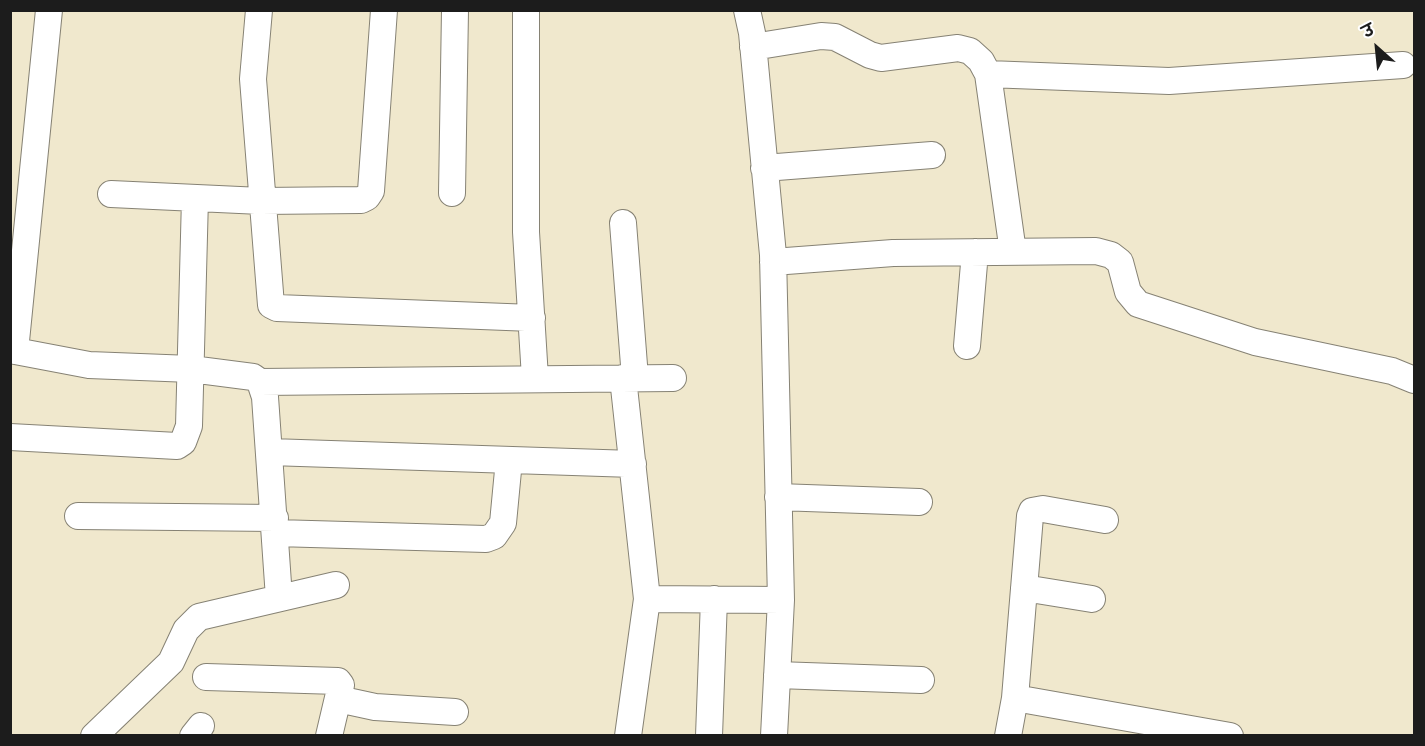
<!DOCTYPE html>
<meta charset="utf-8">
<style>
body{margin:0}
#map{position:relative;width:1425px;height:746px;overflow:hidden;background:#f0e8cd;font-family:Mynerve,"Playpen Sans Deva",sans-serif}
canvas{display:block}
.frame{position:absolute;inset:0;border:12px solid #1c1c1c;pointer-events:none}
.north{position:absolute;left:1347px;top:18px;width:60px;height:60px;-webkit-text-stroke:4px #fff;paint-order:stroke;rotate:333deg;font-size:16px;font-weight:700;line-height:24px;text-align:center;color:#1c1c1c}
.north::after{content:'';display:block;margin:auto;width:21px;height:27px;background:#1c1c1c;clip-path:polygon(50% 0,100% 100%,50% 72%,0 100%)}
</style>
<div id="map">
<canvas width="1425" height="746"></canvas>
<div class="frame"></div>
<div class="north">उ</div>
</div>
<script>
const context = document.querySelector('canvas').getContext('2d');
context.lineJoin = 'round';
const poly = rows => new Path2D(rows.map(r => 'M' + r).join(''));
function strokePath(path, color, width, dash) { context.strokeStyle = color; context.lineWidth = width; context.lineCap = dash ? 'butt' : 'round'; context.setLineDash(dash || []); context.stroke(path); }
const minor = poly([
 [259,10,253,79,271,305,277,308,532,318],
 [526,10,526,232,535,378],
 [747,10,752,33,773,255,781,600,774,736],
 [753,47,821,36,835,37,870,55,881,58,958,48,970,51,981,61,988,74,1013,252],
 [988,74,1169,81,1403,65],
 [764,168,932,155],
 [452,193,455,10],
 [111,194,261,201,361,200,367,197,371,191,384,10],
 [623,223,635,378],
 [773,262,893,253,1096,251,1111,255,1120,262,1128,292,1138,304,1255,342,1392,371,1414,380],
 [967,346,975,252],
 [10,350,89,365,191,369,253,377,260,382,265,397,279,598],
 [15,351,49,10],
 [623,378,647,599,628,736],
 [260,382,673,378],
 [10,437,177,446,183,442,189,426,195,198],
 [270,452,633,464],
 [778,497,919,502],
 [78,516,275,518],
 [276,533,486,539,494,536,503,523,509,460],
 [1024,588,1092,599],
 [647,599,781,600],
 [777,675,921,680],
 [206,677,338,681,341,685,329,736],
 [1015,698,1230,736],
 [338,699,375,707,455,712],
 [94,736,171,662,186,630,199,617,336,585],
 [193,736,201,726],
 [709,736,714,599],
 [1008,736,1015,698,1030,516,1032,511,1043,509,1105,520]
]);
strokePath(minor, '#868274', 28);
strokePath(minor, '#fff', 26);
</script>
